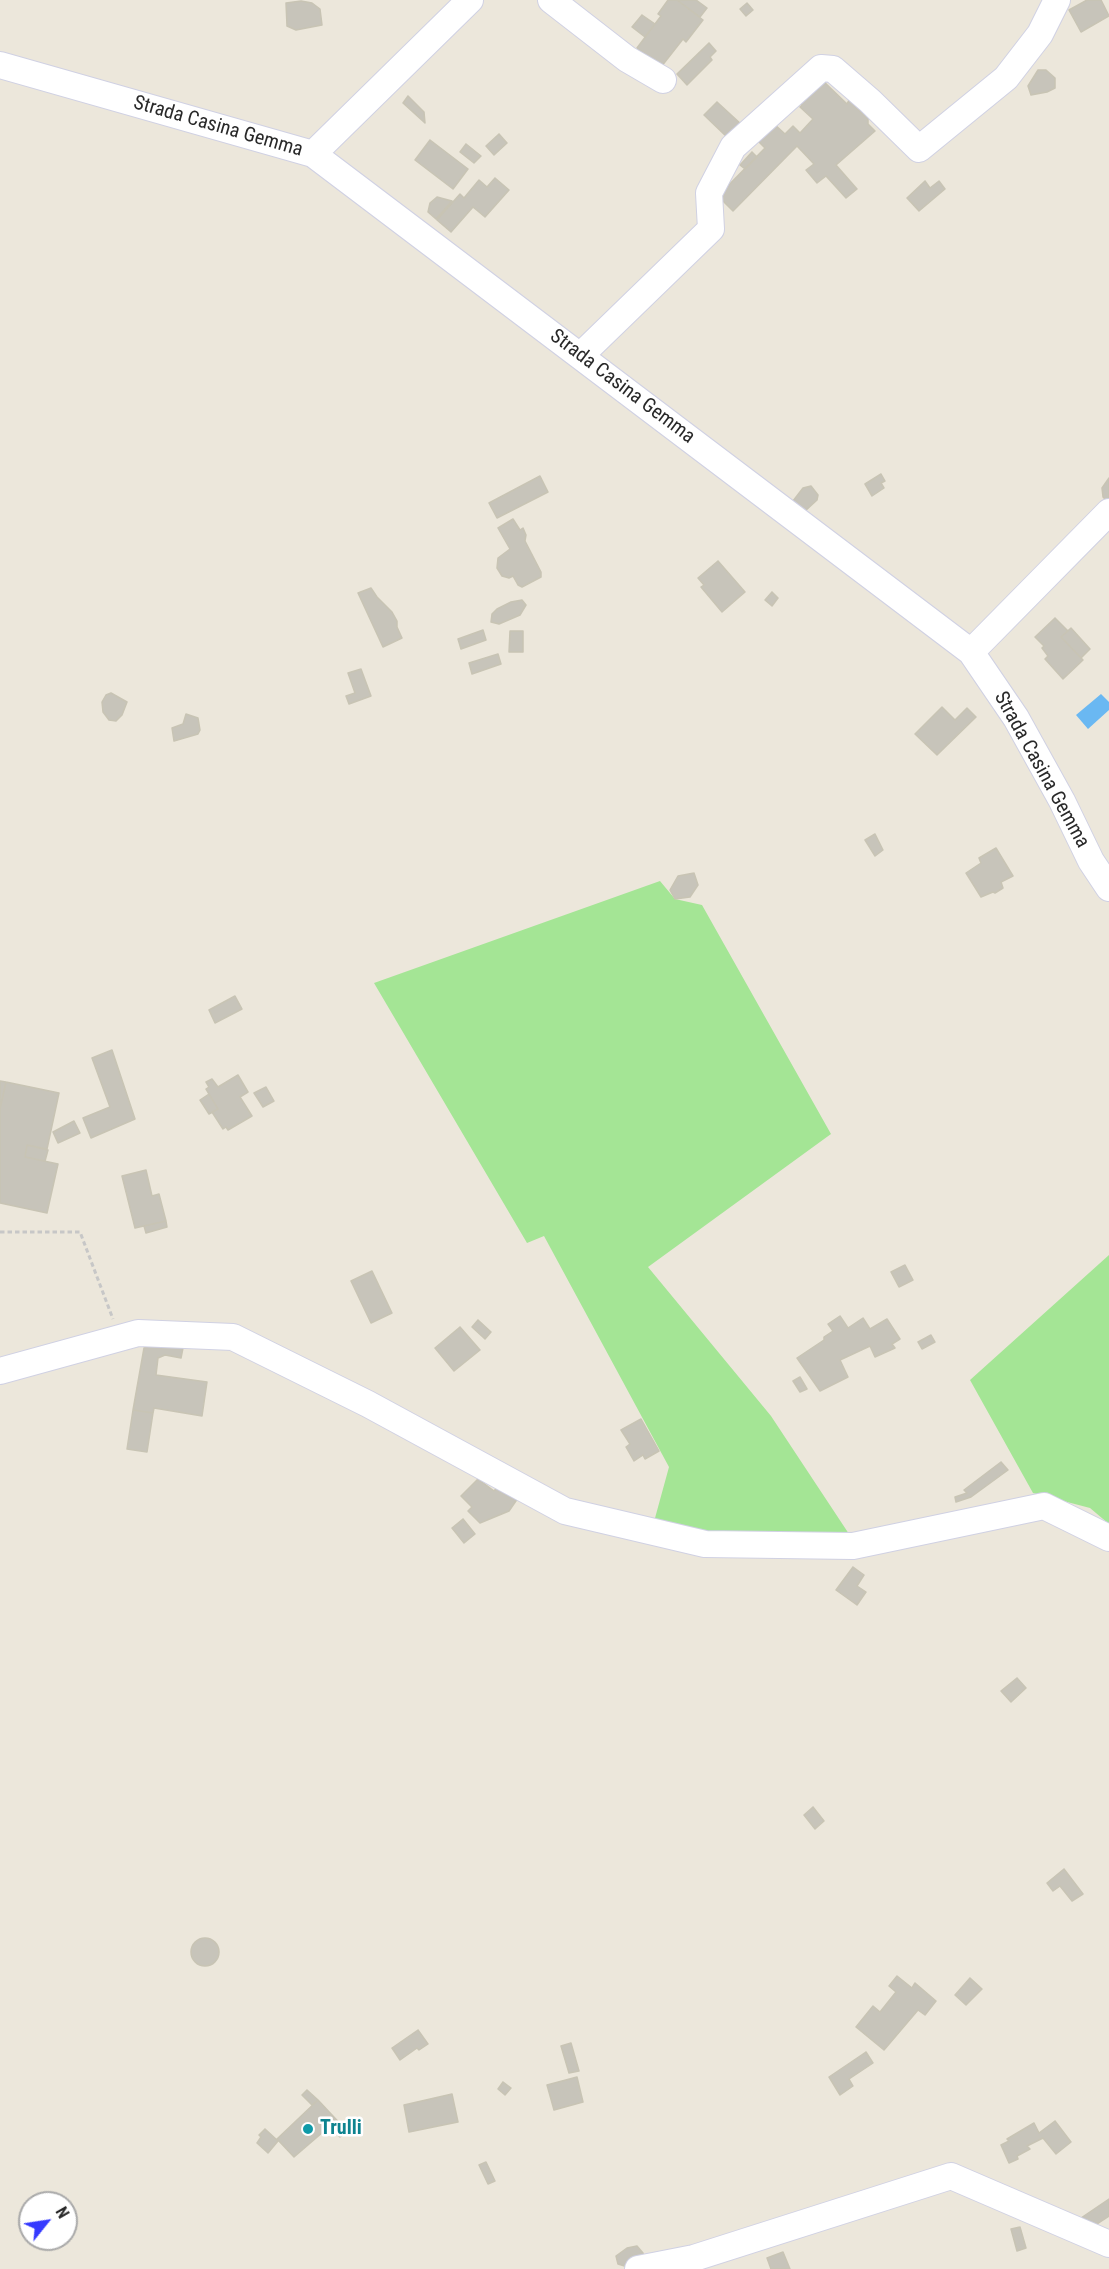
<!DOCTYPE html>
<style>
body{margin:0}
#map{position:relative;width:1109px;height:2269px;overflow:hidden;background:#ece7db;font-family:"Roboto Condensed",sans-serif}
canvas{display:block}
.north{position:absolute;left:18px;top:2191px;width:60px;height:60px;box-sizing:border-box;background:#fff;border:2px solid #a9a9a9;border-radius:50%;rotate:60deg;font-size:16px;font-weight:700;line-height:24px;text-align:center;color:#292929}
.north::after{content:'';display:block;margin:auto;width:21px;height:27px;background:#353aff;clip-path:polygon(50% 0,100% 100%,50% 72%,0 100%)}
</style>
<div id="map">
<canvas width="1109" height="2269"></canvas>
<div class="north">N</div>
</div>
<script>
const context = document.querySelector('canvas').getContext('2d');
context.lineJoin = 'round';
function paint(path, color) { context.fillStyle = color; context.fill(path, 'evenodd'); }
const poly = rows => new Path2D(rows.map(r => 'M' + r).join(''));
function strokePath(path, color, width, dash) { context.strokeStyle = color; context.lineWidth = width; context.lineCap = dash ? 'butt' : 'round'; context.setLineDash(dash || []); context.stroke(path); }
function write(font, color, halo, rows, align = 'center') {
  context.font = font + ' "Roboto Condensed",sans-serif'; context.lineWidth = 5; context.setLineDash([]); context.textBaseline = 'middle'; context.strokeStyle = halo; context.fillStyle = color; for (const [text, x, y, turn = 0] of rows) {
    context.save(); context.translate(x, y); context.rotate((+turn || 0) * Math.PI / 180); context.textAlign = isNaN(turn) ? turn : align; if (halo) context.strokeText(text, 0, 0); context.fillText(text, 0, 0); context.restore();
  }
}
const green = poly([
 [660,881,675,899,702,905,831,1134,648,1267,771,1416,851,1537,652,1529,669,1467,544,1236,527,1243,374,983],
 [1109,1255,1109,1524,1090,1508,1033,1493,970,1380]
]);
const water = poly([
 [1101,694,1109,702,1109,710,1088,729,1076,715]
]);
const building = poly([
 [668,0,677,0,703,20,686,42,683,39,661,67,637,48,661,16,658,14,668,0],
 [677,0,696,0,707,8,700,17,677,0],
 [1087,0,1101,0,1109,16,1081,32,1069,10,1087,0],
 [301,1,312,3,320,9,322,25,296,30,287,26,286,3,301,1],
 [747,3,753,10,746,16,740,9,747,3],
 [642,15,655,24,645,37,632,27,642,15],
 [709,43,716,51,710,57,712,60,687,85,677,74,709,43],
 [1038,70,1046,70,1055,78,1055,88,1047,92,1031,95,1028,86,1038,70],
 [820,78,847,104,849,100,868,119,868,124,875,131,836,165,857,189,846,198,826,176,817,183,806,170,814,164,797,146,733,211,718,196,765,148,757,140,773,123,785,134,793,126,800,133,813,119,800,107,802,105,795,98,820,78],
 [408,96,424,112,425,123,403,103,408,96],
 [717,102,742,125,729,139,704,115,717,102],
 [499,134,507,143,494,155,486,146,499,134],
 [430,140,468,169,453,189,415,160,430,140],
 [466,144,481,156,474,163,460,152,466,144],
 [752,152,757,157,745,169,740,165,752,152],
 [495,178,509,190,485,217,473,207,451,232,437,220,460,194,464,198,479,180,487,187,495,178],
 [925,181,930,188,939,181,945,189,919,211,907,198,925,181],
 [437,197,452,201,436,219,428,212,430,203,437,197],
 [881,474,885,481,881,483,884,488,872,496,865,484,881,474],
 [540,476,548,492,497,518,489,503,540,476],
 [1109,478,1109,501,1108,502,1103,497,1102,488,1109,478],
 [811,486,818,495,817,500,804,512,793,501,803,488,811,486],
 [513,519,520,530,523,528,526,535,525,541,541,572,541,577,522,587,518,585,513,576,509,578,502,576,497,568,498,558,510,549,498,528,513,519],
 [718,561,745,592,722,612,701,587,704,585,698,578,718,561],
 [371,588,377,597,392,612,397,621,397,627,402,638,383,647,358,593,371,588],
 [772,592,778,598,772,606,765,600,772,592],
 [522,600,526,605,520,615,499,624,491,622,492,614,497,609,511,602,522,600],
 [1055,618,1068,631,1061,637,1083,660,1063,679,1045,659,1048,656,1042,648,1044,646,1035,637,1055,618],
 [1071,628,1090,649,1081,658,1061,637,1071,628],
 [483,630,486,640,461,649,458,639,483,630],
 [510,631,523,631,523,652,509,652,510,631],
 [498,654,501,664,472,674,469,663,498,654],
 [361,669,371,696,349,704,346,696,355,693,348,673,361,669],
 [111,693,127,702,122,715,116,721,109,720,103,712,102,702,106,695,111,693],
 [942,707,955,720,967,708,976,717,937,755,915,734,942,707],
 [186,714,198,718,200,730,198,734,174,741,172,728,183,724,186,714],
 [875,834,883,850,875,856,865,840,875,834],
 [996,848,1013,876,1001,882,1003,888,995,893,993,892,981,897,966,873,981,863,979,858,996,848],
 [694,873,698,885,690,897,675,899,670,890,678,876,694,873],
 [235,996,242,1009,215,1023,209,1010,235,996],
 [112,1050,135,1119,91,1138,83,1118,110,1107,92,1058,112,1050],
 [238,1075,248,1092,240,1097,252,1116,228,1130,226,1127,223,1129,212,1112,218,1109,206,1089,209,1087,206,1082,212,1079,218,1087,238,1075],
 [0,1081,6,1082,0,1109,0,1081],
 [6,1082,59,1093,47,1149,27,1145,25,1157,58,1164,47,1213,0,1203,0,1109,6,1082],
 [266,1087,274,1101,263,1107,254,1093,266,1087],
 [209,1094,218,1109,209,1114,200,1100,209,1094],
 [74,1121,80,1133,58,1143,53,1132,74,1121],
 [27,1145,48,1150,45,1161,25,1157,27,1145],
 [146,1170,152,1196,159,1194,166,1221,135,1228,122,1176,146,1170],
 [166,1221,167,1227,146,1233,144,1226,166,1221],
 [905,1265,913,1280,899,1287,891,1272,905,1265],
 [372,1271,392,1313,371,1323,351,1281,372,1271],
 [840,1316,848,1328,863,1318,870,1329,887,1319,900,1339,892,1344,895,1348,875,1357,870,1346,840,1360,848,1377,820,1391,797,1358,824,1340,824,1337,833,1331,828,1324,840,1316],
 [478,1320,491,1332,485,1339,472,1327,478,1320],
 [460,1327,480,1350,454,1371,435,1348,460,1327],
 [931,1335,935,1342,922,1349,918,1342,931,1335],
 [163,1342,177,1344,183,1348,181,1358,165,1355,158,1358,156,1375,207,1382,202,1416,154,1408,153,1413,133,1410,144,1348,163,1342],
 [800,1377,807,1389,800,1392,793,1381,800,1377],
 [133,1410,153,1413,147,1452,127,1449,133,1410],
 [641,1419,659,1451,645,1459,643,1455,634,1461,626,1447,630,1444,621,1430,641,1419],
 [1001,1462,1008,1470,971,1497,956,1502,955,1497,967,1493,964,1490,1001,1462],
 [478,1479,494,1491,499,1485,518,1498,509,1511,480,1523,468,1511,472,1507,461,1496,478,1479],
 [463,1519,475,1534,464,1543,452,1528,463,1519],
 [853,1567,864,1575,857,1586,866,1592,857,1605,836,1590,853,1567],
 [1017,1678,1026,1688,1011,1702,1001,1691,1017,1678],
 [813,1807,824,1821,815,1829,804,1815,813,1807],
 [1064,1869,1083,1894,1072,1901,1060,1886,1053,1891,1047,1883,1064,1869],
 '191 1952a14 14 0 1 1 28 0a14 14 0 1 1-28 0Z',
 [897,1976,912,1988,915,1983,936,2001,925,2015,918,2010,884,2050,856,2027,873,2006,880,2012,896,1992,889,1986,897,1976],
 [970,1978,982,1989,966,2005,955,1995,970,1978],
 [418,2030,428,2044,419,2050,417,2048,400,2060,392,2048,418,2030],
 [571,2043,579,2071,569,2073,561,2046,571,2043],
 [866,2052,873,2063,849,2079,853,2086,840,2095,829,2077,866,2052],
 [577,2077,583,2102,554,2110,547,2085,577,2077],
 [503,2082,511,2088,505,2095,498,2089,503,2082],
 [307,2090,318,2100,312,2105,302,2095,307,2090],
 [452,2094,458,2122,409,2132,404,2105,452,2094],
 [318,2100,347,2131,340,2137,330,2126,294,2157,277,2139,318,2100],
 [1055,2121,1071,2142,1056,2154,1043,2138,1027,2146,1030,2149,1017,2156,1018,2159,1009,2163,1001,2145,1009,2141,1007,2139,1034,2123,1039,2133,1055,2121],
 [265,2129,278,2141,268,2153,257,2143,261,2137,259,2135,265,2129],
 [486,2162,495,2181,488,2184,479,2165,486,2162],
 [1109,2199,1109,2216,1094,2226,1078,2220,1109,2199],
 [1020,2227,1026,2248,1017,2251,1011,2229,1020,2227],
 [637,2246,643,2253,645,2263,628,2267,618,2264,616,2256,627,2248,637,2246],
 [783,2252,790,2269,771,2269,767,2258,783,2252]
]);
const path = poly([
 [0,1232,80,1232,113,1319]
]);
const minor = poly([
 [551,0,627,59,663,80],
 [0,65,313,154,971,652,1016,718,1062,801,1091,861,1109,888],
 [313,154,470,0],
 [580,356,711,229,709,193,733,147,821,68,833,69,870,101,919,149,1006,78,1040,34,1057,0],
 [971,652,1109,512],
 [0,1371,138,1333,233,1337,368,1404,565,1511,705,1544,853,1546,1044,1506,1109,1538],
 [638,2269,694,2258,951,2176,1109,2244]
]);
const markers = [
 [308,2129,6,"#0f9aa8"]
];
const streetNames = [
 ["Strada Casina Gemma",218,127,16],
 ["Strada Casina Gemma",622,387,37],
 ["Strada Casina Gemma",1041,770,61]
];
const cultureNames = [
 ["Trulli",320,2129]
];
paint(green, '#a4e595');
paint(water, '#6ab8f2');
paint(building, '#c7c4ba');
strokePath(building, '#c8c4b4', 1.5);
strokePath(minor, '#d0d1e3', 28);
strokePath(path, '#c7c7c7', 3, [4.5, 3]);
strokePath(minor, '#fff', 26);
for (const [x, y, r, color] of markers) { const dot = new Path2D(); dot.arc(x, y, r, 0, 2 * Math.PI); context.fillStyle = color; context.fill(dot); strokePath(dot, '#fff', 2); }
write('20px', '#292929', '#fff', streetNames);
write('bold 20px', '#0d838f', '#fff', cultureNames, 'left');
</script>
